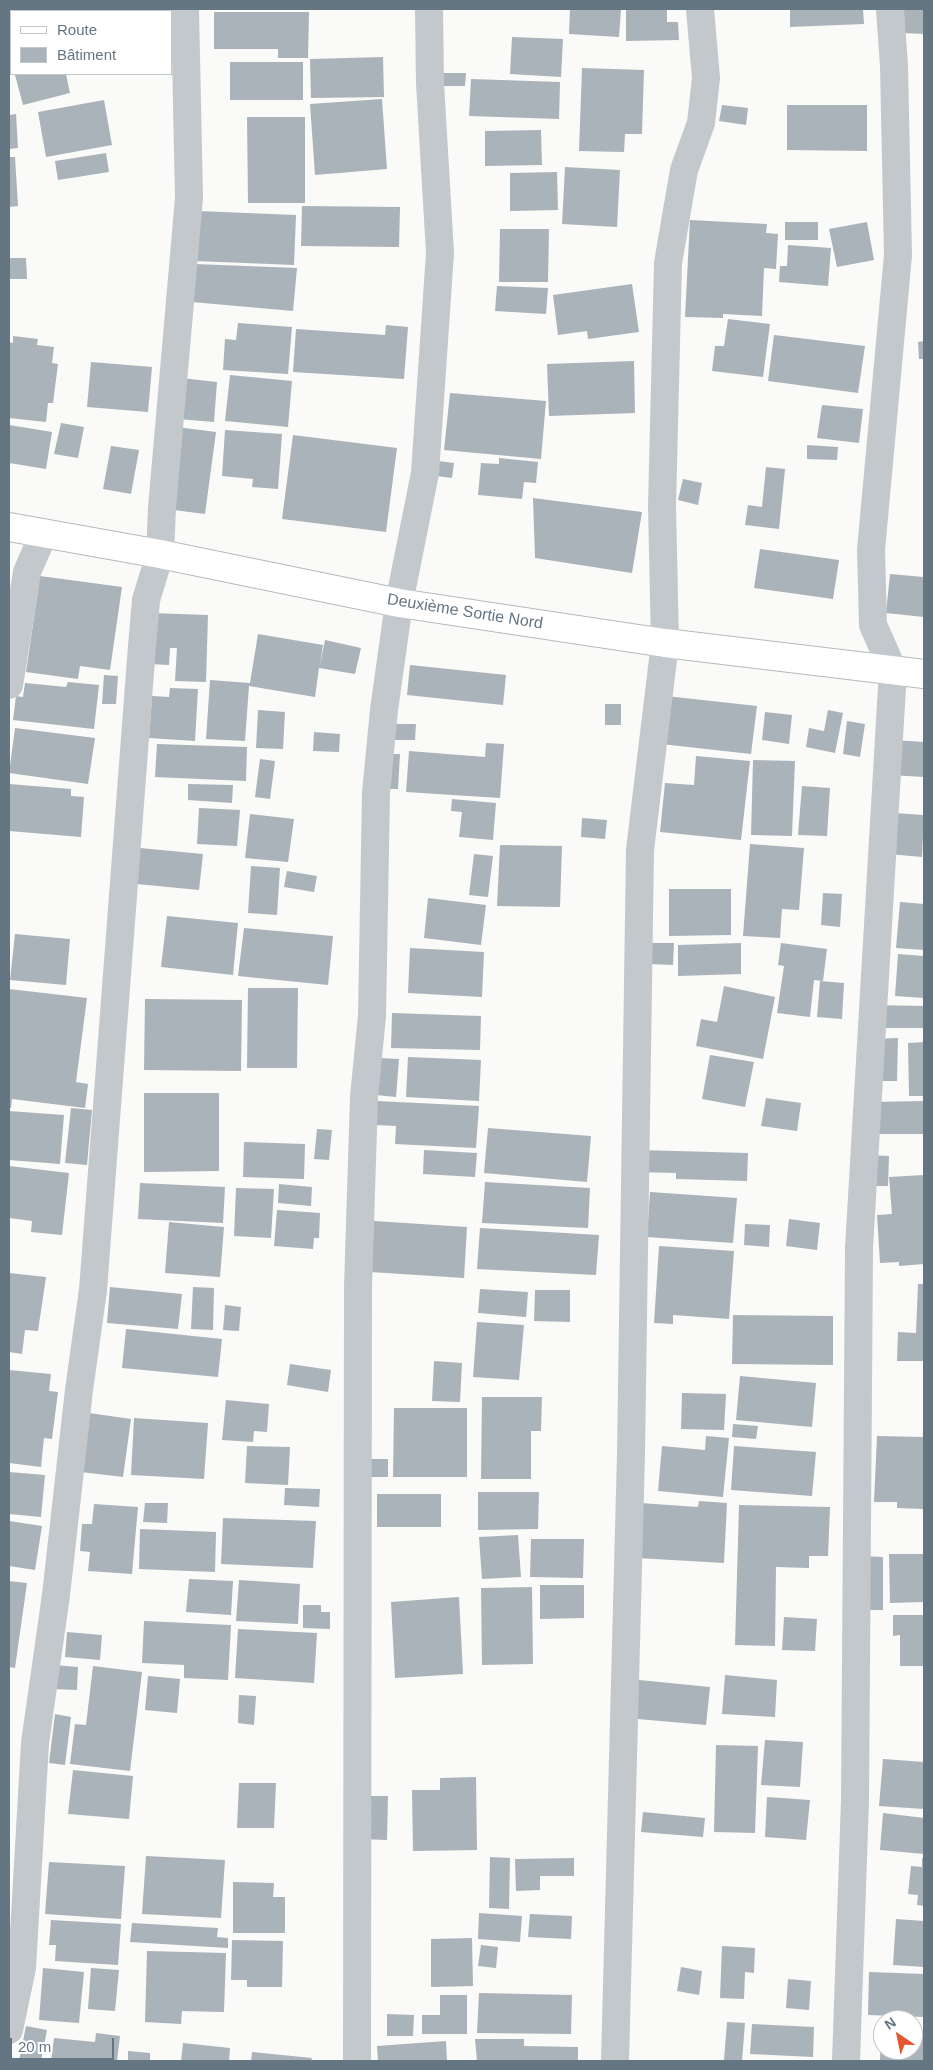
<!DOCTYPE html>
<meta charset="utf-8">
<style>
body{margin:0}
#map{position:relative;width:933px;height:2070px;overflow:hidden;background:#fafaf8;font-family:Arial,sans-serif}
canvas{display:block}
.frame{position:absolute;inset:0;border:10px solid #657683;pointer-events:none}
.legend{position:absolute;left:10px;top:10px;width:162px;height:65px;box-sizing:border-box;background:#fff;border:1px solid #c1c8cd;margin:0;padding:6px 9px;list-style:none;font-size:15px;color:#657683}
.legend li{display:flex;align-items:center;gap:10px;height:25px}
.legend b{width:25px;border:1px solid #c1c8cd}
.north{position:absolute;left:873px;top:2010px;width:50px;height:50px;box-sizing:border-box;background:#fff;border:1px solid #c1c8cd;border-radius:50%;rotate:326deg;font-size:14px;font-weight:700;line-height:20px;text-align:center;color:#657683}
.north::after{content:'';display:block;margin:auto;width:18px;height:22px;background:#e4572e;clip-path:polygon(50% 0,100% 100%,50% 72%,0 100%)}
.scale{position:absolute;left:10px;top:2038px;width:104px;height:22px;box-sizing:border-box;border:2px solid #657683;border-top:0;padding-left:6px;font-size:15px;line-height:18px;white-space:nowrap;color:#657683;-webkit-text-stroke:4px #fff;paint-order:stroke}
</style>
<div id="map">
<canvas width="933" height="2070"></canvas>
<div class="frame"></div>
<ul class="legend">
<li><b style="height:6px;background:#fff"></b>Route</li>
<li><b style="height:14px;background:#aab3b9"></b>Bâtiment</li>
</ul>
<div class="north">N</div>
<div class="scale">20 m</div>
</div>
<script>
const context = document.querySelector('canvas').getContext('2d');
context.lineJoin = 'round';
function paint(path, color) { context.fillStyle = color; context.fill(path, 'evenodd'); }
const poly = rows => new Path2D(rows.map(r => 'M' + r).join(''));
function strokePath(path, color, width, dash) { context.strokeStyle = color; context.lineWidth = width; context.lineCap = dash ? 'butt' : 'round'; context.setLineDash(dash || []); context.stroke(path); }
function write(font, color, halo, rows, align = 'center') {
  context.font = font + ' Arial,sans-serif'; context.lineWidth = 5; context.setLineDash([]); context.textBaseline = 'middle'; context.strokeStyle = halo; context.fillStyle = color; for (const [text, x, y, turn = 0] of rows) {
    context.save(); context.translate(x, y); context.rotate((+turn || 0) * Math.PI / 180); context.textAlign = isNaN(turn) ? turn : align; if (halo) context.strokeText(text, 0, 0); context.fillText(text, 0, 0); context.restore();
  }
}
const building = poly([
 [570,9,621,9,619,37,569,34],
 [626,9,667,9,667,22,678,22,679,40,626,41],
 [790,9,863,9,864,24,790,27],
 [904,9,924,9,924,34,903,33],
 [214,12,309,12,308,58,278,58,278,49,214,49],
 [512,37,563,39,561,77,510,74],
 [383,57,384,97,311,98,310,59],
 [230,62,303,62,303,100,230,100],
 [582,68,644,70,642,134,625,134,624,152,579,151],
 [442,73,466,73,465,86,441,86],
 [19,74,66,74,70,93,23,105,15,75],
 [471,79,560,82,559,119,469,116],
 [382,99,387,169,315,175,310,104],
 [104,100,112,145,46,157,38,112],
 [722,105,748,108,746,125,719,121],
 [787,105,867,105,867,151,787,150],
 [16,114,18,148,9,149,9,115],
 [247,117,305,117,305,203,248,203],
 [541,130,542,165,485,166,485,131],
 [106,153,109,172,58,180,55,161],
 [9,157,15,157,18,206,9,207],
 [565,167,620,170,617,227,562,224],
 [557,172,558,210,510,211,510,173],
 [302,206,400,207,399,247,301,246],
 [198,211,296,215,294,265,195,261],
 [690,220,767,224,766,233,778,234,776,269,764,268,762,316,723,314,723,318,685,317],
 [785,222,818,222,818,240,785,240],
 [867,222,874,260,837,267,829,229],
 [500,229,549,229,548,282,499,282],
 [788,245,831,248,828,286,779,282,780,266,787,266],
 [9,258,26,258,27,279,9,279],
 [195,264,297,268,293,311,192,302],
 [632,284,639,332,588,339,587,331,558,335,553,295],
 [497,286,548,288,546,314,495,311],
 [728,319,770,324,763,377,712,371,715,346,724,346],
 [238,323,292,327,288,374,223,370,225,339,236,340],
 [386,325,408,327,404,379,293,372,296,329,385,335],
 [774,335,865,346,858,393,768,381],
 [13,336,38,339,37,345,54,347,52,363,58,364,53,403,48,403,46,422,9,418,9,342,13,343],
 [924,341,924,359,919,359,918,342],
 [634,361,635,413,549,416,547,364],
 [91,362,152,367,148,412,87,407],
 [230,375,292,381,288,427,225,421],
 [181,378,217,382,214,422,178,419],
 [450,393,546,401,541,459,444,450],
 [822,405,863,409,859,443,817,438],
 [61,423,84,427,78,458,54,454],
 [9,425,52,432,46,469,9,463],
 [177,427,216,432,205,514,166,509],
 [225,430,282,434,278,489,252,487,253,479,222,476],
 [293,435,397,448,386,532,282,519],
 [807,445,838,447,837,460,807,459],
 [111,446,139,450,131,494,103,489],
 [499,458,538,462,536,483,524,482,522,499,478,495,481,463,499,464],
 [438,461,454,463,452,478,437,476],
 [766,467,785,469,779,529,745,525,748,505,762,507],
 [683,479,702,483,698,505,678,500],
 [533,498,642,512,632,573,535,558],
 [760,549,839,560,833,599,754,588],
 [890,574,924,577,924,617,886,613],
 [40,576,122,587,110,670,80,666,78,679,26,672],
 [151,613,208,615,206,682,175,681,177,648,170,648,169,665,149,664],
 [258,634,323,645,320,665,325,640,361,648,355,674,319,668,315,697,249,686,245,741,206,739,210,680,250,683],
 [410,665,506,675,503,705,407,695],
 [104,675,118,676,116,704,102,704],
 [68,682,99,685,94,729,13,720,16,696,23,697,25,683,66,687],
 [170,688,198,689,195,741,149,738,152,696,169,697],
 [666,696,757,706,751,754,661,744],
 [605,704,621,704,621,725,605,725],
 [258,710,285,712,283,749,256,748],
 [828,710,843,713,835,753,806,747,809,728,824,731],
 [765,712,792,715,789,744,762,740],
 [847,721,865,724,860,757,843,754],
 [393,724,416,724,415,740,392,740],
 [15,728,95,738,88,784,9,773],
 [314,732,340,734,339,752,313,751],
 [893,740,924,742,924,777,890,775],
 [486,743,504,744,500,798,406,792,409,751,485,757],
 [157,744,247,747,246,781,155,777],
 [385,754,400,754,398,789,383,789],
 [696,756,750,761,741,840,660,832,665,783,694,785],
 [260,759,275,761,270,799,255,797],
 [753,760,795,761,792,836,751,835],
 [9,784,71,789,71,796,84,797,81,837,9,831],
 [188,784,233,785,232,803,188,800],
 [802,786,830,788,827,836,798,835],
 [452,799,496,803,493,840,459,837,462,812,451,811],
 [199,808,240,810,237,846,197,844],
 [893,813,924,815,922,857,889,854],
 [250,814,294,819,288,862,245,858],
 [582,818,607,820,605,839,581,837],
 [750,844,804,848,799,910,782,909,780,938,743,936],
 [500,845,562,846,560,907,497,906],
 [140,848,203,854,199,890,137,884],
 [474,854,493,856,488,897,469,895],
 [251,866,280,868,277,915,248,913],
 [287,871,317,876,314,892,284,887],
 [669,889,731,889,731,935,669,936],
 [823,893,842,894,840,927,821,925],
 [428,898,486,905,481,945,424,938],
 [900,902,924,904,924,950,896,948],
 [167,916,238,923,233,975,161,967],
 [244,928,333,936,328,985,238,976],
 [15,934,70,939,66,985,10,980],
 [649,943,674,943,673,965,649,964],
 [741,943,741,974,678,976,678,945],
 [781,943,827,949,823,981,814,980,810,1017,777,1013,784,966,778,965],
 [410,948,484,952,482,997,408,993],
 [898,954,924,956,924,998,895,996],
 [820,981,844,983,842,1019,817,1017],
 [724,986,775,997,763,1059,696,1046,701,1019,717,1022],
 [248,988,298,988,297,1068,247,1068],
 [9,989,87,998,76,1082,88,1084,85,1108,12,1099,11,1108,9,1108],
 [145,999,242,1000,241,1071,144,1070],
 [873,1005,924,1006,924,1028,872,1028],
 [392,1013,481,1016,480,1050,391,1048],
 [898,1038,897,1081,870,1081,871,1039],
 [924,1042,924,1096,909,1096,908,1043],
 [710,1055,754,1062,745,1107,702,1099],
 [408,1057,481,1060,479,1101,406,1097],
 [378,1058,399,1059,396,1097,376,1095],
 [144,1093,219,1093,219,1171,144,1172],
 [766,1098,801,1103,797,1131,761,1126],
 [377,1101,479,1106,476,1148,395,1144,396,1126,375,1125],
 [924,1101,924,1134,872,1134,872,1102],
 [71,1108,92,1110,87,1165,65,1163],
 [9,1111,64,1115,60,1164,9,1160],
 [488,1128,591,1136,587,1182,484,1173],
 [317,1129,332,1130,329,1160,314,1159],
 [244,1142,305,1144,304,1179,243,1177],
 [424,1150,477,1153,475,1177,423,1174],
 [639,1150,748,1153,747,1181,676,1179,676,1173,638,1172],
 [868,1155,889,1156,888,1186,868,1186],
 [9,1166,69,1173,62,1235,31,1232,32,1221,9,1218],
 [924,1175,924,1264,899,1266,899,1262,880,1263,877,1215,892,1214,889,1177],
 [485,1182,590,1188,588,1228,482,1223],
 [140,1183,225,1187,223,1223,138,1219],
 [279,1184,312,1187,311,1206,278,1203],
 [236,1188,274,1189,271,1238,234,1236],
 [650,1192,737,1198,733,1243,647,1237],
 [277,1210,320,1213,319,1238,314,1238,313,1249,274,1246],
 [789,1219,820,1223,817,1250,786,1246],
 [374,1221,467,1227,464,1278,370,1272],
 [169,1222,224,1227,220,1277,165,1273],
 [745,1224,770,1225,769,1247,744,1245],
 [480,1228,599,1235,596,1275,477,1269],
 [659,1246,734,1251,729,1319,673,1315,673,1324,654,1323],
 [9,1273,46,1277,38,1331,25,1330,22,1354,9,1352],
 [918,1284,924,1284,924,1361,897,1361,898,1332,916,1333],
 [110,1287,182,1294,178,1329,107,1323],
 [193,1287,214,1288,213,1330,191,1329],
 [480,1289,528,1292,526,1317,478,1313],
 [535,1290,570,1290,570,1322,534,1321],
 [225,1305,241,1307,239,1331,223,1330],
 [733,1315,833,1316,833,1365,732,1364],
 [477,1322,524,1325,519,1380,473,1377],
 [126,1329,222,1339,218,1377,122,1368],
 [434,1361,462,1363,460,1402,432,1401],
 [290,1364,331,1370,328,1392,287,1385],
 [9,1370,51,1374,49,1391,58,1392,52,1439,44,1438,41,1467,9,1463],
 [740,1376,816,1383,812,1427,736,1420],
 [682,1393,726,1394,724,1430,681,1429],
 [482,1397,542,1397,541,1431,531,1431,531,1479,481,1479],
 [226,1400,269,1404,267,1432,254,1431,253,1442,222,1440],
 [394,1408,467,1408,467,1477,393,1477],
 [89,1413,131,1419,123,1477,81,1472],
 [134,1418,208,1423,204,1479,131,1475],
 [733,1424,758,1426,756,1439,732,1437],
 [706,1436,729,1438,723,1497,658,1491,662,1446,705,1450],
 [877,1436,924,1437,924,1509,897,1508,897,1502,874,1502],
 [247,1446,290,1447,288,1485,245,1483],
 [734,1446,816,1452,812,1496,731,1490],
 [367,1459,388,1459,388,1477,367,1477],
 [9,1472,45,1475,41,1517,9,1514],
 [285,1488,320,1489,319,1507,284,1505],
 [478,1492,539,1492,538,1529,478,1530],
 [377,1494,441,1494,441,1527,377,1527],
 [699,1501,727,1503,724,1563,637,1558,640,1503,698,1507],
 [145,1503,168,1503,167,1523,143,1522],
 [94,1504,138,1507,132,1574,88,1571,90,1552,80,1551,82,1524,92,1524],
 [739,1505,830,1507,828,1556,809,1556,809,1568,776,1567,775,1646,735,1645],
 [223,1518,316,1521,313,1568,221,1564],
 [9,1521,42,1526,35,1570,9,1566],
 [140,1529,216,1532,215,1572,139,1569],
 [518,1535,521,1577,482,1579,479,1537],
 [531,1539,584,1539,583,1578,530,1577],
 [889,1554,924,1554,924,1602,890,1603],
 [863,1556,883,1557,883,1610,863,1610],
 [189,1579,233,1581,231,1615,186,1612],
 [239,1580,300,1584,298,1624,236,1621],
 [9,1581,27,1583,15,1668,9,1667],
 [540,1585,584,1585,584,1618,540,1619],
 [532,1587,533,1664,482,1665,481,1588],
 [459,1597,463,1674,395,1678,391,1602],
 [303,1605,321,1605,321,1612,330,1612,330,1629,303,1628],
 [893,1615,924,1615,924,1666,900,1666,900,1635,893,1636],
 [784,1617,817,1619,815,1651,782,1650],
 [144,1621,231,1625,228,1680,184,1678,184,1665,142,1663],
 [238,1629,317,1633,314,1683,235,1678],
 [67,1632,102,1635,100,1660,65,1657],
 [54,1665,78,1667,77,1690,53,1689],
 [93,1666,142,1672,130,1771,70,1764,75,1724,86,1725],
 [725,1675,777,1680,775,1717,722,1714],
 [148,1676,180,1679,177,1713,145,1710],
 [629,1679,710,1687,706,1725,626,1718],
 [239,1695,256,1696,254,1725,238,1723],
 [55,1714,71,1717,65,1765,49,1763],
 [765,1740,803,1742,800,1787,761,1785],
 [716,1745,758,1746,755,1833,714,1832],
 [883,1759,924,1762,924,1809,879,1806],
 [73,1770,133,1776,129,1819,68,1814],
 [476,1777,477,1850,413,1851,412,1790,440,1790,440,1778],
 [239,1783,276,1783,274,1828,237,1828],
 [363,1796,388,1796,387,1840,362,1839],
 [767,1797,810,1800,806,1840,765,1837],
 [643,1812,705,1818,703,1837,641,1832],
 [883,1813,924,1818,924,1854,880,1850],
 [146,1856,225,1860,221,1918,142,1914],
 [490,1857,510,1858,509,1909,489,1908],
 [574,1858,574,1876,540,1876,540,1890,516,1891,515,1859],
 [922,1858,924,1858,924,1906,917,1905,918,1895,908,1894,911,1866,922,1867],
 [49,1862,125,1866,121,1919,45,1914],
 [233,1882,274,1883,273,1897,285,1897,285,1933,233,1933],
 [479,1913,522,1916,520,1942,478,1939],
 [530,1914,572,1916,571,1939,528,1937],
 [896,1919,924,1921,924,1967,893,1965],
 [51,1920,121,1924,118,1965,55,1961,56,1945,49,1945],
 [132,1923,218,1928,217,1937,228,1938,228,1948,130,1942],
 [472,1938,473,1986,431,1987,431,1939],
 [232,1940,283,1941,282,1987,247,1987,247,1980,231,1980],
 [481,1945,498,1947,496,1968,478,1966],
 [722,1946,755,1948,754,1973,745,1972,744,1999,720,1998],
 [147,1951,226,1953,224,2012,182,2011,181,2024,145,2022],
 [681,1967,702,1971,699,1995,677,1991],
 [43,1968,84,1972,79,2023,39,2020],
 [91,1968,119,1970,115,2011,88,2009],
 [869,1972,924,1974,924,2017,868,2015],
 [788,1979,811,1981,809,2010,786,2008],
 [479,1993,572,1995,571,2034,477,2033],
 [440,1995,467,1995,467,2034,422,2034,422,2015,440,2015],
 [387,2014,414,2015,413,2036,387,2036],
 [727,2022,745,2023,742,2061,724,2060],
 [752,2024,814,2027,813,2057,750,2054],
 [26,2026,47,2030,41,2061,19,2061],
 [881,2027,883,2027,883,2050,913,2050,913,2029,924,2030,924,2061,880,2061],
 [96,2033,120,2036,117,2061,51,2061,54,2038,95,2042],
 [475,2039,524,2039,524,2046,578,2047,578,2061,477,2061],
 [446,2041,447,2061,378,2061,377,2046],
 [183,2043,230,2048,229,2061,181,2061],
 [128,2051,150,2053,150,2061,128,2061],
 [252,2052,312,2058,311,2061,251,2061]
]);
const minor = poly([
 [9,685,27,572,44,533],
 [9,2030,22,1968,35,1743,56,1595,79,1390,93,1290,142,646,146,600,160,554,162,508,189,198,185,9],
 [357,2061,358,1287,364,1097,372,1016,376,793,384,710,399,603,425,473,440,253,430,83,429,9],
 [615,2061,631,1454,640,850,665,643,662,506,668,263,684,170,701,123,706,78,700,9],
 [846,2061,855,1800,859,1248,893,670,873,625,871,550,898,255,894,66,890,9]
]);
const primary = poly([
 [9,527,160,554,399,603,665,643,924,674]
]);
const streetNames = [
 ["Deuxième Sortie Nord",465,612,9]
];
paint(building, '#aab3b9');
strokePath(primary, '#b5babe', 30);
strokePath(minor, '#c3c8cc', 28);
strokePath(primary, '#fff', 28);
write('16px', '#657683', '#fff', streetNames);
</script>
